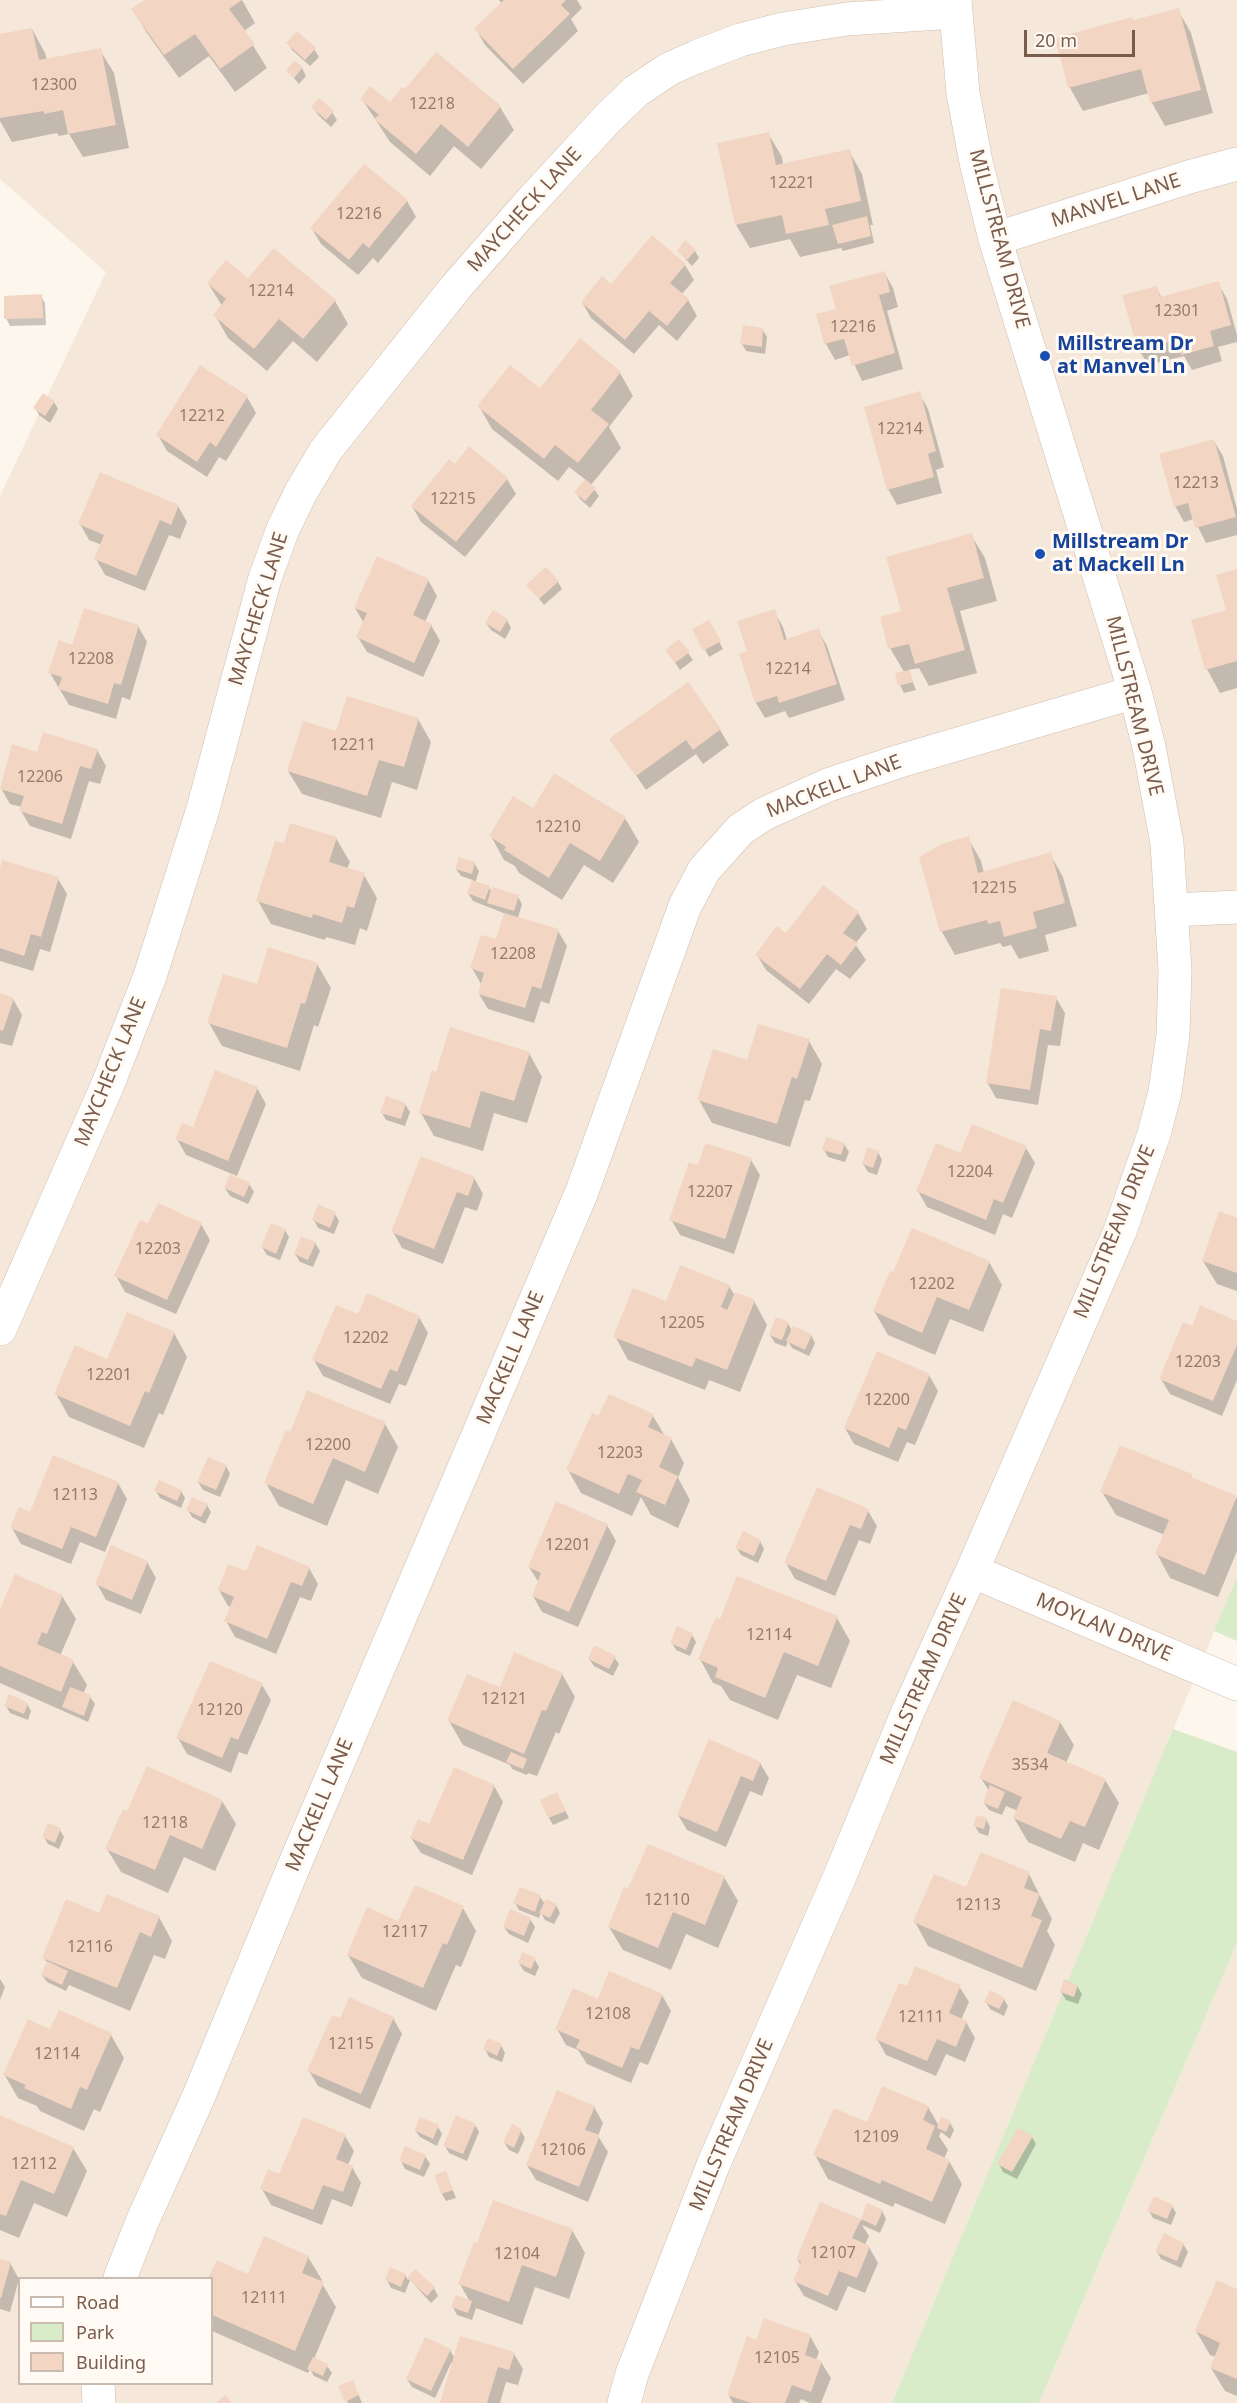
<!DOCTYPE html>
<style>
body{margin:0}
#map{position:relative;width:1237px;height:2403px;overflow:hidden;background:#fdf6ec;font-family:"Noto Sans",sans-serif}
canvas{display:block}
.legend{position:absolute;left:18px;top:2277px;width:195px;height:108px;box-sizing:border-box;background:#fffaf3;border:2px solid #cabbb1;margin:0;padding:8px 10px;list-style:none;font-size:18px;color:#7a5c4d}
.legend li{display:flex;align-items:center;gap:12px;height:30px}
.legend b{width:30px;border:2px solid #cabbb1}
.scale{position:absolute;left:1024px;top:30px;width:111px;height:27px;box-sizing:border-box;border:3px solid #7a5c4d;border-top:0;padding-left:8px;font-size:18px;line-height:21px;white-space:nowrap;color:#7a5c4d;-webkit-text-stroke:4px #fffaf3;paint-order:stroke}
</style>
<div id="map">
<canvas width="1237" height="2403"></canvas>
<ul class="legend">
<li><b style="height:8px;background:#fff"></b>Road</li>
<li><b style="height:16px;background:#d8ecc9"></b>Park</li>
<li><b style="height:16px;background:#f3d5c3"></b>Building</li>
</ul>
<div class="scale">20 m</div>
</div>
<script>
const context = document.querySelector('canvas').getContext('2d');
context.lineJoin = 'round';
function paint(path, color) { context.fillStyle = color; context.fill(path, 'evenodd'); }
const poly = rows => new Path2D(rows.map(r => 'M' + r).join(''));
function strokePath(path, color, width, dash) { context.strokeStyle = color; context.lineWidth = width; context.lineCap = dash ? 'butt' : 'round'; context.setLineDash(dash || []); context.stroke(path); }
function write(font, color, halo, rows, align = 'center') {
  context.font = font + ' "Noto Sans",sans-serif'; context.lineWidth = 6; context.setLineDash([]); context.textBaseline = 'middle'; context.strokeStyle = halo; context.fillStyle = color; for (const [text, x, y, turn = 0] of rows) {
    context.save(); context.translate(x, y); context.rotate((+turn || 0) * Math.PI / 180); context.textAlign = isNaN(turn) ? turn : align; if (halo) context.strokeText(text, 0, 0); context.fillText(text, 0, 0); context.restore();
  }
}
const residential = poly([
 [0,0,1237,0,1237,1577,892,2403,0,2403,0,496,106,272,0,179],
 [20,2278,212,2278,212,2384,20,2384],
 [1237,1943,1237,2403,1039,2403]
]);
const green = poly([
 [1237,1577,1237,1641,1214,1631],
 [1173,1729,1237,1752,1237,1943,1039,2403,892,2403]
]);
const shadow = poly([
 [147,0,242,0,255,23,244,31,267,68,235,92,209,56,179,78,147,33,133,10],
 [499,0,577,0,582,8,571,19,578,31,523,84,485,45,476,29,502,4],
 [1178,10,1191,33,1213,113,1165,126,1152,103,1149,93,1083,111,1070,88,1057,39],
 [32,29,45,53,47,60,100,50,114,73,129,148,83,157,69,134,59,136,57,133,12,142,0,121,0,35],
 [288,43,314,49,319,57,310,66,292,50],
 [302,68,306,76,299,84,288,71],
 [362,99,390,104,500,107,514,130,481,169,454,146,430,176,390,142],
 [313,107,332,112,337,120,331,127,318,115],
 [768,133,782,157,783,165,849,151,862,174,873,225,870,225,874,243,843,251,841,248,800,257,790,239,750,248,736,225],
 [364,166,407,201,416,217,378,263,373,258,358,275,321,244,312,229],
 [678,251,695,251,699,258,692,266],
 [685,265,694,280,681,295,688,300,697,316,677,341,659,325,634,354,591,318,582,302,611,286],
 [884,272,893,288,898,307,887,311,903,369,862,381,850,355,835,360,826,344,818,315,838,310],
 [248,280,335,301,348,324,317,362,293,341,267,371,228,338,215,315,222,306,208,283],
 [1218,283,1227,299,1237,335,1237,342,1218,347,1222,361,1192,370,1184,356,1148,365,1139,350,1124,296,1156,288,1162,298],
 [41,296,45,303,46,325,10,326,6,318],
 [762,329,767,337,765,354,746,351,742,344],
 [201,367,247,397,256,413,226,461,219,457,207,477,167,451,158,435],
 [620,373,633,396,609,427,621,448,591,485,599,496,590,508,580,499,576,492,586,480,569,467,558,481,492,429,479,406],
 [919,393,928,409,944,467,936,470,942,493,897,505,888,489],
 [54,402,58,409,50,423,39,415,35,408],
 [1214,441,1223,456,1237,509,1237,535,1206,543,1194,519,1184,522,1175,506],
 [455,466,507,479,516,494,465,557,421,522,412,506],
 [178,506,187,522,180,539,169,535,145,591,105,575,96,559,102,545,89,540,80,524],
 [971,535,985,558,997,601,960,611,977,673,929,686,919,668,908,670,916,690,904,693,900,685,904,672,890,648,903,612],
 [1237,570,1237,688,1220,693,1207,669,1228,611],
 [428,580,437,596,425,622,431,625,440,641,423,677,367,652,358,637,364,623,355,608],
 [558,582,562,589,544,605,528,585],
 [774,611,783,627,787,640,818,630,827,646,845,700,789,718,785,711,765,718,756,703,749,652],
 [507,620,511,628,505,639,491,630,486,623],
 [709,622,723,649,709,657,694,629],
 [138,626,147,642,130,700,122,697,116,719,69,705,50,673,73,647],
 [667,651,688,653,693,660,680,670],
 [418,719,431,742,417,790,392,782,381,818,302,794,288,771,337,733],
 [720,730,729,745,703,764,696,754,646,790,611,739],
 [97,750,106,766,100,784,89,781,71,839,30,826,21,811,22,807,10,804,1,788,38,754],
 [534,810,625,818,639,842,613,883,584,865,562,900,519,873,515,866,504,860,491,836],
 [336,838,350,862,347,869,364,875,377,898,367,931,360,928,355,945,326,937,325,940,271,924,258,901],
 [968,838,981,861,984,873,1050,854,1063,877,1077,926,1045,935,1049,951,1019,959,1011,945,1003,947,1000,943,955,955,942,932,921,857],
 [474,863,479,871,475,883,489,888,492,892,518,897,522,904,518,918,558,931,567,946,549,1004,541,1001,534,1023,488,1009,479,994,481,984,472,968,497,941,506,914,473,901,468,893,473,880,461,876,456,869],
 [0,873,58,879,67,894,50,952,40,949,33,971,0,961],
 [858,913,867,929,855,944,866,960,850,979,836,969,809,1004,766,970,757,955,786,935],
 [317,964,331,988,318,1027,314,1025,300,1071,222,1046,209,1023,257,986],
 [0,994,13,999,22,1015,12,1046,0,1043],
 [1056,998,1065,1013,1060,1046,1048,1045,1038,1105,996,1098,987,1082],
 [809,1041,822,1064,810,1101,805,1100,790,1147,712,1123,699,1100,748,1062],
 [529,1053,542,1077,527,1123,494,1113,483,1151,434,1136,421,1113,437,1074],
 [257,1088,266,1104,237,1176,186,1155,177,1139],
 [405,1104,410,1112,405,1126,386,1120,382,1113],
 [844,1144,849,1152,845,1162,828,1157,824,1150],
 [1026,1148,1035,1163,1012,1218,1003,1214,995,1235,927,1207,918,1191,961,1155],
 [878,1152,882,1160,877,1175,868,1172,863,1164],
 [751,1160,760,1175,734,1254,680,1235,671,1219,699,1166],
 [231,1176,249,1184,254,1192,248,1204,230,1196,225,1188],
 [474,1178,483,1194,477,1211,465,1207,443,1264,402,1248,393,1232],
 [335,1214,339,1221,334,1234,318,1228,314,1220],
 [1237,1219,1237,1291,1217,1284,1203,1261],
 [201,1224,210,1240,176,1314,125,1292,116,1276],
 [285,1230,289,1237,280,1260,267,1255,262,1247],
 [315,1243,320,1251,313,1267,300,1262,295,1254],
 [989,1262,1002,1285,983,1332,950,1319,935,1355,888,1335,874,1311],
 [729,1286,735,1296,754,1301,767,1325,740,1392,709,1380,705,1390,628,1360,615,1336,667,1303],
 [359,1316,419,1317,428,1333,406,1386,399,1384,390,1404,323,1376,314,1360],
 [788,1323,792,1331,811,1335,815,1343,809,1356,792,1348,788,1341,786,1347,775,1343,770,1335],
 [1237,1323,1237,1380,1222,1416,1170,1394,1161,1379,1192,1328],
 [174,1333,187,1357,163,1415,159,1413,144,1448,69,1417,56,1394,108,1361],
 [929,1375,938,1391,915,1445,907,1442,898,1462,854,1444,845,1428],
 [653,1416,665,1436,671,1439,684,1463,678,1478,690,1500,678,1528,651,1515,641,1497,632,1516,581,1493,568,1470,599,1418],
 [385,1424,398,1447,378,1494,346,1480,327,1526,279,1506,266,1483,291,1434],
 [226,1466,230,1474,220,1497,203,1490,198,1482],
 [1191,1476,1193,1479,1237,1498,1237,1551,1218,1597,1170,1578,1157,1554,1165,1535,1116,1515,1102,1492],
 [118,1483,127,1499,105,1552,80,1542,71,1564,21,1544,12,1528,31,1514],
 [156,1491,181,1491,185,1498,181,1508,160,1498],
 [207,1505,211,1512,205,1524,192,1517,188,1510],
 [868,1511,877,1526,870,1544,859,1540,835,1596,795,1579,786,1563],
 [607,1525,616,1541,578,1627,542,1612,533,1596,539,1583,529,1567],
 [760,1541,764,1549,758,1563,741,1555,737,1548],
 [147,1562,156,1578,141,1614,106,1600,97,1584],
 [309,1568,318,1584,311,1601,300,1597,276,1654,235,1637,226,1621,232,1607,228,1606,219,1590,247,1573],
 [62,1596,76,1619,60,1656,73,1662,87,1685,83,1694,90,1697,95,1704,88,1722,0,1683,0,1612],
 [837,1618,850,1641,831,1688,797,1675,778,1720,730,1700,721,1686,713,1683,700,1659,720,1621],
 [692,1635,696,1642,690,1656,676,1650,672,1643],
 [614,1657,619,1664,613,1676,594,1666,589,1659],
 [562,1674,575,1697,559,1734,556,1732,537,1776,528,1773,527,1775,512,1769,510,1765,463,1745,449,1721,500,1689],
 [262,1685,271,1700,247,1755,239,1752,231,1773,187,1754,178,1738],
 [27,1704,31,1711,28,1720,10,1713,6,1706],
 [1060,1722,1074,1745,1066,1763,1105,1780,1119,1803,1099,1850,1083,1843,1075,1862,1028,1842,1014,1818,1018,1811,1006,1806,1002,1815,989,1810,984,1803,989,1791,981,1778],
 [760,1763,769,1778,762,1796,750,1791,726,1847,687,1830,678,1815],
 [494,1786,503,1802,472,1875,421,1853,411,1838],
 [222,1801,236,1824,215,1871,184,1857,168,1893,121,1872,107,1849],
 [561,1802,569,1818,553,1825,549,1818],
 [986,1819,990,1827,988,1836,979,1833,975,1826],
 [60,1830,64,1837,59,1849,48,1844,44,1837],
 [1029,1874,1052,1919,1047,1931,1055,1945,1036,1991,928,1946,915,1922,967,1889],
 [724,1877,738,1901,718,1948,686,1934,671,1970,623,1950,609,1927,629,1891],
 [540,1897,545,1904,556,1905,560,1913,554,1924,545,1920,541,1913,539,1918,519,1910,515,1903],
 [463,1908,476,1931,461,1967,456,1965,436,2011,362,1978,348,1955,399,1923],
 [100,1915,159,1917,172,1941,165,1959,154,1955,130,2011,69,1985,66,1991,47,1982,42,1975,48,1964,44,1958],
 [530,1919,535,1927,528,1943,509,1934,504,1927],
 [535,1960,539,1967,535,1976,524,1971,519,1963],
 [0,1979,5,1987,0,2000],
 [959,1986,969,2002,961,2020,966,2022,975,2038,965,2062,946,2054,936,2076,886,2055,877,2039,907,1988],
 [1077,1986,1082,1994,1078,2004,1066,2000,1061,1992],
 [662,1995,671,2011,648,2065,640,2062,631,2083,587,2064,578,2050,566,2045,557,2029],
 [1004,1999,1008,2006,1004,2016,990,2009,986,2002],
 [393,2018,402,2034,370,2109,318,2086,309,2071,341,2020],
 [51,2031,111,2035,124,2058,100,2112,94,2109,84,2131,40,2111,37,2106,18,2098,4,2074],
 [501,2045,505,2053,502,2062,489,2057,485,2049],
 [594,2107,603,2123,598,2136,608,2152,588,2202,536,2180,527,2165],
 [928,2107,939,2126,950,2123,954,2130,950,2139,941,2132,939,2136,948,2150,944,2159,949,2161,962,2184,945,2224,895,2203,893,2207,828,2179,815,2155,868,2124],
 [0,2116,73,2148,87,2171,67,2217,34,2203,19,2238,0,2230],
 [475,2125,479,2132,467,2161,449,2153,445,2146],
 [438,2127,442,2134,437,2146,420,2137,415,2130],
 [521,2131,525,2138,518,2154,509,2150,504,2142],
 [345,2136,354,2151,348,2165,352,2167,361,2183,352,2207,332,2199,322,2225,271,2205,262,2189],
 [1032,2137,1036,2144,1017,2179,1003,2172,999,2164],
 [425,2156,430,2164,424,2177,405,2169,401,2161],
 [446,2173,456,2198,446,2201,442,2194],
 [821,2204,861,2221,868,2205,882,2211,886,2219,880,2233,862,2225,869,2236,865,2245,869,2247,878,2263,865,2293,848,2286,837,2311,804,2296,795,2281,801,2266,797,2259],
 [1172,2206,1176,2213,1171,2225,1153,2218,1149,2211],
 [572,2230,585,2253,569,2299,535,2287,522,2325,476,2308,472,2320,457,2315,453,2307,470,2302,460,2284],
 [1183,2244,1188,2252,1181,2268,1161,2259,1157,2252],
 [308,2257,322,2280,321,2282,336,2307,314,2359,327,2366,332,2373,327,2382,314,2376,310,2369,308,2373,212,2331,210,2278,217,2262,249,2275],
 [0,2261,10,2263,19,2279,10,2312,0,2309],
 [415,2271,434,2288,438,2296,431,2303,410,2280,405,2293,391,2288,387,2280,405,2275,408,2280],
 [1237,2290,1237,2396,1225,2391,1211,2368,1216,2357,1210,2355,1196,2331],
 [810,2336,819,2352,816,2360,821,2362,831,2378,821,2403,810,2403,801,2399,799,2403,733,2403,728,2394,757,2342],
 [450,2350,455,2359,514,2354,523,2369,518,2385,506,2382,500,2403,442,2403,453,2364,451,2363,435,2398,412,2387,407,2379],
 [340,2387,356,2389,362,2403,348,2403]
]);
const building = poly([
 [144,0,242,0,229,9,255,44,220,69,195,34,164,55,131,9],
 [504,0,566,0,561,5,570,14,513,69,474,29],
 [1179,8,1201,90,1150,103,1141,69,1068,88,1055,38,1132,17,1133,20],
 [32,28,39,60,101,48,116,125,68,134,63,110,44,114,44,111,0,118,0,34],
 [297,31,316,48,305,60,286,43],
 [436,52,501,106,468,147,441,124,416,154,374,119,379,115,360,99,370,86,390,102,402,87,405,89],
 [294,60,303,67,294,78,286,71],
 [319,98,334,111,326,120,311,107],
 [769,132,776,165,850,149,861,201,825,209,829,225,786,234,782,215,735,225,717,143],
 [364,164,408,200,369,248,363,243,349,260,310,228],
 [867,216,871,236,838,244,832,225],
 [652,235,686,264,670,283,689,299,667,326,649,311,625,340,581,302,602,276,611,284],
 [685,240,696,250,687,260,677,251],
 [274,248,336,300,303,339,279,319,254,349,213,315,226,299,207,283,226,260,248,278],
 [885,271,890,292,879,295,895,353,852,366,844,339,824,344,816,314,836,309,829,286],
 [1219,281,1231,325,1210,331,1214,346,1181,355,1177,340,1138,350,1122,295,1157,286,1160,297],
 [42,294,43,318,4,319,4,296],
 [743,325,763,328,762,347,740,344],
 [580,338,621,372,591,410,609,424,578,463,555,445,544,459,477,406,510,365,540,388],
 [200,365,248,396,216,447,210,442,197,462,156,435],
 [920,391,936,451,928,454,934,477,887,490,864,407],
 [43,393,55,401,45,416,33,408],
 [1214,439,1236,517,1195,528,1188,503,1174,507,1159,454],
 [469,446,508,478,456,542,411,506,449,459,455,464],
 [100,472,179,505,171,525,160,520,136,576,94,559,104,535,78,524],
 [585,479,596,488,585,501,574,492],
 [972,533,984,578,947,588,965,650,915,664,909,644,888,649,880,617,901,611,886,557],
 [377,556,429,579,413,615,432,624,414,663,356,637,367,613,354,608],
 [546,567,559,581,539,599,526,585],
 [1237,569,1237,661,1205,670,1191,620,1226,610,1216,575],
 [84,608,139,625,121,685,114,683,108,704,58,689,62,677,48,673,59,640,72,645],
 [775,609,784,640,819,628,837,684,779,703,777,696,755,703,739,654,747,651,737,621],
 [493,610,508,619,500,632,485,623],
 [709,620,721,641,703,651,692,629],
 [679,639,690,652,675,663,665,650],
 [910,670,913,682,898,686,895,673],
 [688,682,721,729,693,750,686,740,636,776,609,739],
 [347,696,419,718,404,767,379,760,367,796,287,771,303,721,336,731],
 [43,732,98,749,91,769,80,766,62,824,19,811,24,796,0,789,12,744,37,752],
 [554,773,626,817,600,861,570,843,549,878,504,850,506,847,489,836,513,796,533,808],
 [290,823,337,837,329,862,365,873,354,908,347,906,342,923,313,914,312,918,256,901,275,841,284,843],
 [969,836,978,873,1051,852,1065,903,1033,912,1037,928,1004,937,1000,921,988,924,987,920,940,932,919,857,942,844],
 [459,857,475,862,472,874,455,869],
 [2,860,59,877,41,937,31,934,24,956,0,948,0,868],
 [472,880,490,886,485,900,467,893],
 [823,885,859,912,843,933,858,943,841,965,827,954,800,989,755,955,777,926,786,933],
 [492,887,519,895,514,911,487,903],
 [504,913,559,929,541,989,532,986,525,1008,478,994,484,973,470,968,481,935,496,939],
 [268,947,318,963,305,1004,301,1003,287,1048,207,1023,223,974,257,984],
 [1001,988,1057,996,1051,1031,1040,1029,1030,1090,986,1083],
 [0,993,14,998,3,1031,0,1030],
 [758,1024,810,1039,797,1079,792,1077,777,1124,697,1100,713,1049,747,1060],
 [450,1027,530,1052,514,1101,481,1091,470,1128,419,1113,432,1070,436,1072],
 [215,1070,258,1087,228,1161,175,1139,182,1123,193,1127],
 [386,1096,406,1103,401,1119,380,1113],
 [972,1124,1027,1146,1003,1203,994,1199,986,1220,916,1191,936,1143,960,1153],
 [826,1137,845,1143,841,1155,822,1150],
 [705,1143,752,1158,725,1239,669,1220,689,1162,698,1165],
 [867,1147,879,1151,873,1168,862,1164],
 [421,1156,475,1177,468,1196,457,1192,434,1249,391,1232],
 [230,1174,250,1183,244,1197,224,1188],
 [158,1203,202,1223,167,1300,114,1276,140,1220,148,1223],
 [318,1204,336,1212,330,1228,312,1220],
 [1219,1211,1237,1218,1237,1273,1202,1261],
 [271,1223,286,1229,276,1254,261,1247],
 [912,1228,990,1261,969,1310,937,1297,922,1333,873,1311,890,1271,893,1272],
 [301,1236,316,1242,308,1260,294,1254],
 [680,1265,730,1285,721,1307,727,1310,735,1292,755,1300,727,1370,696,1358,692,1367,613,1337,633,1288,666,1301],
 [367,1293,420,1316,397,1372,390,1369,381,1389,312,1360,336,1305,358,1314],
 [1200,1305,1237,1321,1237,1345,1213,1401,1159,1379,1183,1322,1192,1326],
 [127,1312,175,1332,149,1393,145,1391,130,1426,54,1394,75,1345,107,1359],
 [776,1317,789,1322,782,1340,769,1335],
 [793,1326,812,1334,805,1350,786,1341],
 [877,1351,930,1374,906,1430,898,1427,889,1448,844,1428],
 [307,1390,386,1422,365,1472,333,1458,313,1504,264,1483,286,1430,290,1432],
 [609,1394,654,1414,648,1427,672,1438,659,1467,678,1476,665,1505,636,1492,642,1480,628,1474,619,1494,566,1470,592,1413,598,1416],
 [1120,1445,1192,1474,1191,1477,1237,1496,1205,1575,1155,1554,1169,1520,1100,1492],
 [53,1455,119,1482,96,1537,71,1527,62,1549,10,1528,19,1507,30,1512],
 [208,1457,227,1465,216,1490,197,1482],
 [159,1480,182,1490,177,1501,154,1491],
 [817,1487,869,1509,861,1529,850,1525,826,1581,784,1563],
 [192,1497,208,1504,201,1517,186,1510],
 [556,1501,608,1524,569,1612,532,1596,541,1573,528,1567],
 [743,1531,761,1540,754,1556,735,1548],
 [111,1545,148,1561,132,1600,95,1584],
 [257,1545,310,1567,302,1586,291,1582,267,1639,224,1621,234,1597,218,1590,228,1564,246,1571],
 [15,1574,63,1595,47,1634,42,1632,37,1644,74,1660,61,1692,0,1666,0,1609],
 [737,1576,838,1616,818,1666,784,1652,765,1698,715,1677,718,1668,698,1659,716,1617,720,1619],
 [677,1626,693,1633,686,1650,670,1643],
 [594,1645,616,1656,609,1669,588,1659],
 [514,1652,563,1673,546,1711,542,1710,524,1754,447,1721,467,1674,500,1687],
 [210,1661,263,1683,238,1740,231,1737,222,1758,176,1738],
 [70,1687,91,1695,84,1716,62,1707],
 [9,1694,28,1703,24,1714,4,1706],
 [1013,1700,1061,1721,1047,1753,1106,1779,1085,1827,1070,1821,1061,1839,1013,1818,1022,1797,979,1778],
 [709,1739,761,1762,753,1781,741,1776,717,1832,677,1815],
 [511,1752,527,1759,523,1769,506,1762],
 [147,1766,223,1800,202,1849,170,1835,155,1870,105,1849,123,1809,127,1811],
 [454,1767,495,1785,463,1860,410,1838,418,1819,429,1824],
 [990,1785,1005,1792,998,1809,983,1803],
 [557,1792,566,1811,548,1818,540,1800],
 [977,1815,987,1818,984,1829,973,1826],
 [48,1823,61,1828,55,1843,42,1837],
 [648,1844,725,1876,705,1925,673,1912,658,1948,608,1927,624,1887,628,1889],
 [981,1852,1030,1872,1024,1888,1040,1894,1031,1916,1042,1920,1022,1968,913,1922,934,1874,966,1887],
 [415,1885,464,1906,447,1945,443,1943,423,1988,347,1955,367,1907,398,1921],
 [520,1887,541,1895,535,1912,513,1903],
 [107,1894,160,1916,151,1937,140,1932,117,1988,42,1958,66,1899,99,1913],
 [546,1899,557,1904,550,1918,539,1913],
 [510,1909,531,1918,524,1936,503,1927],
 [522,1952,536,1958,531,1969,518,1963],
 [47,1961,68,1971,62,1985,41,1975],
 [915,1966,961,1985,949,2013,967,2021,956,2047,937,2039,927,2061,875,2039,899,1983,907,1986],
 [609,1971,663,1994,639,2050,631,2047,622,2068,576,2048,580,2040,555,2029,573,1988,598,1999],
 [1064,1979,1078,1985,1074,1997,1060,1992],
 [990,1990,1005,1998,999,2009,984,2002],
 [349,1997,394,2017,361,2094,307,2071,332,2015,340,2018],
 [59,2010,112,2033,87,2090,80,2087,71,2109,24,2088,26,2085,3,2075,28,2019,50,2029],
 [488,2038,502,2044,497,2056,483,2049],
 [882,2086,929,2106,923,2120,935,2126,926,2149,950,2160,932,2202,882,2180,880,2184,813,2155,834,2108,867,2122],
 [557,2090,595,2106,585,2130,600,2135,579,2187,526,2165],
 [0,2115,74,2147,54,2194,21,2180,6,2216,0,2214],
 [456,2115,476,2124,463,2154,443,2146],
 [941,2116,951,2121,946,2132,937,2128],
 [303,2117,346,2134,336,2159,353,2166,343,2192,323,2185,313,2210,260,2189,268,2169,279,2174],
 [420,2117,439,2125,433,2139,414,2130],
 [512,2124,522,2129,514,2148,503,2142],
 [1018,2128,1033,2136,1012,2172,997,2164],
 [405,2146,426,2155,420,2170,399,2161],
 [446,2171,453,2190,441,2194,434,2175],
 [1154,2196,1173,2205,1167,2219,1147,2211],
 [493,2200,573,2229,556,2277,522,2265,509,2302,458,2284,474,2242,477,2243],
 [820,2202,861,2219,852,2238,870,2246,857,2278,839,2271,828,2296,793,2281,801,2262,796,2259],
 [867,2203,883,2210,876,2226,861,2219],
 [1164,2233,1184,2243,1177,2261,1155,2252],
 [264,2236,309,2256,302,2273,324,2282,295,2351,212,2315,212,2278,208,2278,217,2260,248,2274],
 [0,2259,11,2262,1,2298,0,2298],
 [390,2267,406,2274,401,2287,385,2280],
 [415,2269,435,2287,427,2296,407,2278],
 [1217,2280,1237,2289,1237,2379,1210,2368,1220,2343,1195,2331],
 [456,2295,472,2301,468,2313,451,2307],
 [764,2318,811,2335,805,2355,822,2361,811,2392,792,2385,785,2403,751,2403,727,2395,747,2336,756,2340],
 [460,2336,515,2352,509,2370,498,2367,487,2403,440,2403],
 [425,2337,451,2349,431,2391,406,2379],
 [313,2357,328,2364,323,2376,307,2369],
 [353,2380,359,2395,345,2402,338,2386],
 [225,2395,232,2403,216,2403]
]);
const minor = poly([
 [995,239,1189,177,1237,164],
 [1172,910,1237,907],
 [0,1329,108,1084,150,976,203,809,265,578,283,529,301,492,326,450,456,287,526,207,608,118,636,91,669,69,696,57,740,40,783,29,847,19,955,12],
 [120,2278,142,2222,198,2098,299,1854,581,1194,685,906,704,870,741,829,764,814,828,785,900,761,1135,692],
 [98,2384,99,2403]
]);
const tertiary = poly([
 [972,1571,1237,1684],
 [624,2403,632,2374,714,2163,840,1876,909,1709,972,1571,1120,1231,1154,1134,1165,1092,1173,1035,1175,970,1167,843,1149,747,1135,692,995,239,976,162,963,93,955,0]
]);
const markers = [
 [1045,356,6,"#1a4fb4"],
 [1040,554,6,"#1a4fb4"]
];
const numberNames = [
 ["12300",54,85],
 ["12218",432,104],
 ["12221",792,183],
 ["12216",359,214],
 ["12214",271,291],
 ["12301",1177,311],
 ["12216",853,327],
 ["12212",202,416],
 ["12214",900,429],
 ["12213",1196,483],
 ["12215",453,499],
 ["12208",91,659],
 ["12214",788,669],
 ["12211",353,745],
 ["12206",40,777],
 ["12210",558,827],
 ["12215",994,888],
 ["12208",513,954],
 ["12204",970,1172],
 ["12207",710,1192],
 ["12203",158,1249],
 ["12202",932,1284],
 ["12205",682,1323],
 ["12202",366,1338],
 ["12203",1198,1362],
 ["12201",109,1375],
 ["12200",887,1400],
 ["12200",328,1445],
 ["12203",620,1453],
 ["12113",75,1495],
 ["12201",568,1545],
 ["12114",769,1635],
 ["12121",504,1699],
 ["12120",220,1710],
 ["3534",1030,1765],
 ["12118",165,1823],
 ["12110",667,1900],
 ["12113",978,1905],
 ["12117",405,1932],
 ["12116",90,1947],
 ["12108",608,2014],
 ["12111",921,2017],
 ["12115",351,2044],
 ["12114",57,2054],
 ["12109",876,2137],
 ["12106",563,2150],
 ["12112",34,2164],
 ["12107",833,2253],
 ["12104",517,2254],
 ["12111",264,2298],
 ["12105",777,2358]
];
const streetNames = [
 ["MANVEL LANE",1116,201,-18],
 ["MAYCHECK LANE",525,210,-48],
 ["MILLSTREAM DRIVE",999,239,75],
 ["MAYCHECK LANE",259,609,-73],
 ["MILLSTREAM DRIVE",1134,706,76],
 ["MACKELL LANE",834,787,-21],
 ["MAYCHECK LANE",111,1072,-68],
 ["MILLSTREAM DRIVE",1115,1232,-68],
 ["MACKELL LANE",511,1358,-67],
 ["MOYLAN DRIVE",1104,1628,23],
 ["MILLSTREAM DRIVE",924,1679,-66],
 ["MACKELL LANE",320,1805,-67],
 ["MILLSTREAM DRIVE",732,2125,-67]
];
const transitNames = [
 ["Millstream Dr",1057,344],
 ["at Manvel Ln",1057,367],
 ["Millstream Dr",1052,542],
 ["at Mackell Ln",1052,565]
];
paint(residential, '#f5e8da');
paint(green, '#d8ecc9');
paint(shadow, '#0003');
paint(building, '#f3d5c3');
strokePath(minor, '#d1beb0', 34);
strokePath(tertiary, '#d1beb0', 34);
strokePath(minor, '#fff', 33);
strokePath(tertiary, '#fff', 33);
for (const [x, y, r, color] of markers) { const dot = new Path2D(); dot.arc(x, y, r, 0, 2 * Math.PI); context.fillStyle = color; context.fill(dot); strokePath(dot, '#fffaf3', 2); }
write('16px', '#987a6a', null, numberNames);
write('20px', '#7a5c4d', '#fffaf3', streetNames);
write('bold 20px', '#164399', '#fffaf3', transitNames, 'left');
</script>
